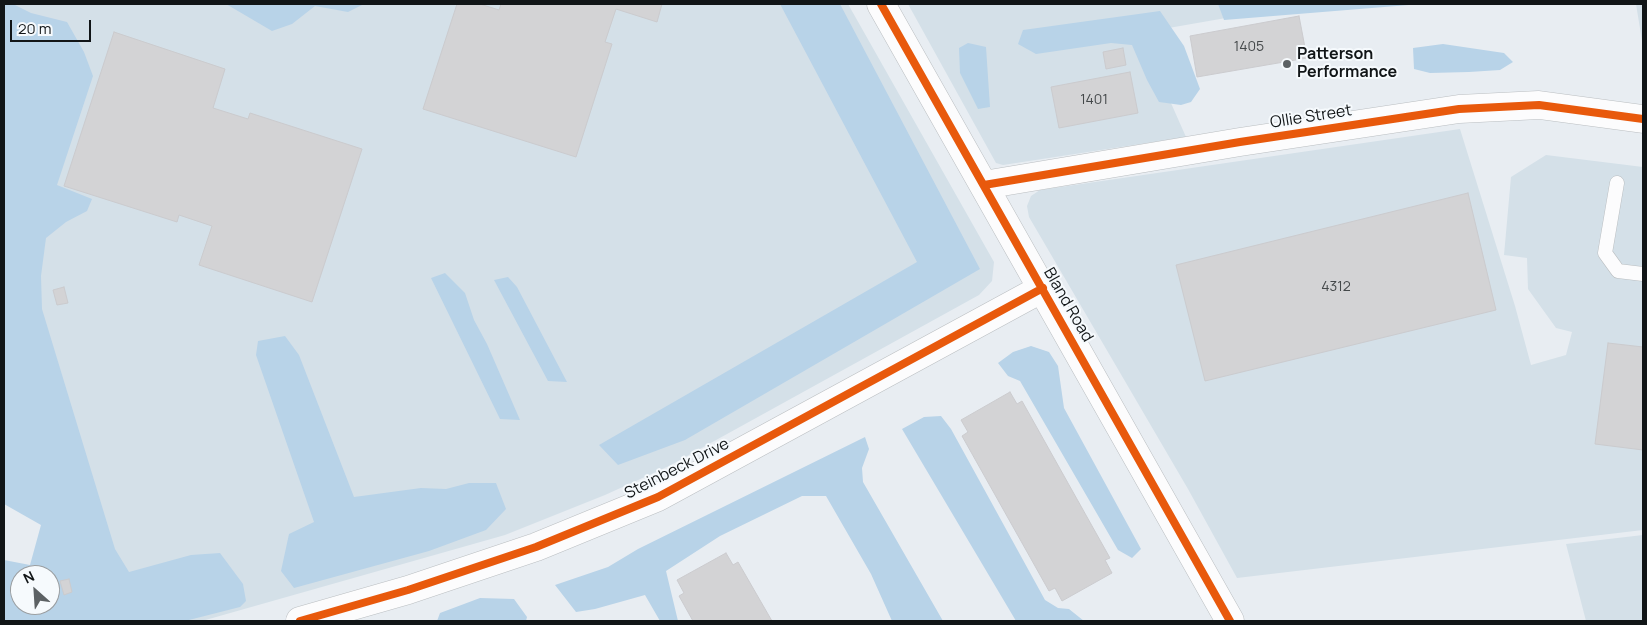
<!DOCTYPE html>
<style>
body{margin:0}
#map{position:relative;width:1647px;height:625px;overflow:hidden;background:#e8edf2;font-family:Manrope,sans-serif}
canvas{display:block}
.frame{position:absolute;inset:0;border:5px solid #111517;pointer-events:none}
.north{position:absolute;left:10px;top:565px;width:50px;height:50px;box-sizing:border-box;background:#f6fafd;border:1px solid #9a9ea1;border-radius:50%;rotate:334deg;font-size:14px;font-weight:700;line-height:20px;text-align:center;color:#111517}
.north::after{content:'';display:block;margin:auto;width:18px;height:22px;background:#5c6164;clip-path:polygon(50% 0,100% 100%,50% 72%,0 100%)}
.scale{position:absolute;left:10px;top:20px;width:81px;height:22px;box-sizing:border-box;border:2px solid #111517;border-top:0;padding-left:6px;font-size:15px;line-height:18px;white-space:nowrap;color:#111517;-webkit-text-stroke:4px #f6fafd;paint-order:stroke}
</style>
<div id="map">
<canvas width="1647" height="625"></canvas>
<div class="frame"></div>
<div class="north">N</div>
<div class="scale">20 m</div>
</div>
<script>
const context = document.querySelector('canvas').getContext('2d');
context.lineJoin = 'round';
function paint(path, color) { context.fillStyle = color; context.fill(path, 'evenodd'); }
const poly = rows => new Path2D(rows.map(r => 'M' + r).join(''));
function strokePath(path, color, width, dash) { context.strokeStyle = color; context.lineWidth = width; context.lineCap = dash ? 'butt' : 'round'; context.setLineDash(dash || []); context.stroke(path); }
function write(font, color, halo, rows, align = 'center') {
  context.font = font + ' Manrope,sans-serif'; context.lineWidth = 4; context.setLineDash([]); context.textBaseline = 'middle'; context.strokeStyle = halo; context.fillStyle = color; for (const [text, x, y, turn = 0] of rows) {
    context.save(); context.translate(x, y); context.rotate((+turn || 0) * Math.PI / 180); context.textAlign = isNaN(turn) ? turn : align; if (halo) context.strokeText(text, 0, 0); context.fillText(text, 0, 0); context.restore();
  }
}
const built = poly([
 [4,4,848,4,994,262,992,281,979,295,669,466,605,495,505,535,202,621,77,621],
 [908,4,1306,4,1140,33,1186,137,1003,165,996,163],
 [1636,4,1643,4,1643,47],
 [1460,129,1515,306,1531,365,1566,355,1572,332,1556,328,1528,289,1527,258,1504,255,1511,177,1546,155,1643,167,1643,530,1237,578,1188,489,1029,217,1027,206,1031,196,1040,190],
 [1643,535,1643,621,1586,621,1566,544]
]);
const forest = poly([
 [4,4,13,4,31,13,67,22,84,52,93,76,57,185,92,199,87,211,66,222,46,238,41,276,42,309,115,549,129,572,191,555,220,553,243,584,246,601,240,607,185,621,4,621,4,560,30,565,41,525,4,504],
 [20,575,50,575,50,605,20,605],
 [226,4,364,4,348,12,315,6,292,24,272,31],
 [780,4,840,4,980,269,685,440,618,465,599,445,917,262],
 [1218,4,1421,4,1224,20],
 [1160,11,1184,46,1200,89,1191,102,1181,105,1159,102,1147,80,1132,45,1111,43,1036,54,1018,44,1023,30],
 [968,43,986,47,990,107,978,109,960,73,959,48],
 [1443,44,1504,53,1513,62,1500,70,1469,72,1430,73,1414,69,1413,48],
 [445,273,465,293,474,320,487,344,520,420,500,419,431,278],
 [508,277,517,287,567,382,548,381,494,280],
 [285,336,299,355,354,497,421,488,446,489,469,483,496,483,506,509,486,530,429,551,294,588,281,571,289,534,314,522,256,355,258,341],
 [1031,346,1049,352,1058,366,1064,408,1141,549,1132,558,1118,550,1020,381,1008,376,998,363,1013,352],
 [941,416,951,429,1045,600,1058,608,1069,609,1084,621,1016,621,902,429,924,417],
 [865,437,869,449,862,468,863,482,943,621,892,621,871,574,826,496,802,496,720,536,666,571,678,621,660,621,645,595,595,609,576,612,555,585,608,567,638,549],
 [480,598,514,599,527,617,526,621,437,621,440,613]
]);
const building = poly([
 [457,4,480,4,499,10,501,4,662,4,657,22,616,9,605,42,612,44,576,157,423,109,457,4],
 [1299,16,1307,58,1197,77,1190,36,1299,16],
 [114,32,225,69,213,108,248,119,250,113,362,149,312,302,199,265,212,226,179,215,177,222,64,186,114,32],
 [1123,48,1126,65,1106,69,1103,52,1123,48],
 [1130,72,1138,113,1059,128,1051,87,1130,72],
 [1468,193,1496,310,1205,381,1176,265,1468,193],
 [64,287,68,303,57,305,53,290,64,287],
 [1608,343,1643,347,1643,450,1595,444,1608,343],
 [1010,392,1017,404,1022,401,1110,558,1105,560,1112,573,1062,601,1055,588,1049,591,962,436,968,432,961,420,1010,392],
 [726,553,733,565,738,562,772,621,693,621,679,596,684,593,677,580,726,553],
 [69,579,72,592,64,595,60,581,69,579]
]);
const lane = poly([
 [1617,183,1605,253,1618,271,1643,274]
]);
const street = poly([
 [984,185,1240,142,1459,109,1539,105,1643,119],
 [300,621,408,590,536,547,658,497,1043,288]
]);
const secondary = poly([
 [881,4,1230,621]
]);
const cycleway = poly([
 [881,4,1230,621],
 [984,185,1240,142,1459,109,1539,105,1643,119],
 [300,621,408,590,536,547,658,497,1043,288]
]);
const markers = [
 [1287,64,5,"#5c6164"]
];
const numberNames = [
 ["1405",1249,47],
 ["1401",1094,100],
 ["4312",1336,287]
];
const poiNames = [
 ["Patterson",1297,55],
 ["Performance",1297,73]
];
const streetNames = [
 ["Ollie Street",1311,117,-9],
 ["Bland Road",1068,305,60],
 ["Steinbeck Drive",677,469,-27]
];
paint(built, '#d4e0e8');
paint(forest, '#b8d3e8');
paint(building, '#d3d3d5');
strokePath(building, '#cbcbce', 1);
strokePath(lane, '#babec1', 15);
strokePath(street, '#babec1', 29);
strokePath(secondary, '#babec1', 29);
strokePath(lane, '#fcfcfd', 14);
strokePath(street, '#fcfcfd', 28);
strokePath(secondary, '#fcfcfd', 28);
strokePath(cycleway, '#e8590c', 8);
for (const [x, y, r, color] of markers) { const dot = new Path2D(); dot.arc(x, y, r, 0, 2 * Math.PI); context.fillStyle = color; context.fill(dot); strokePath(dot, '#f6fafd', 2); }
write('14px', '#44484a', null, numberNames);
write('bold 16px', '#111517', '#f6fafd', poiNames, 'left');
write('16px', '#111517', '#f6fafd', streetNames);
</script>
